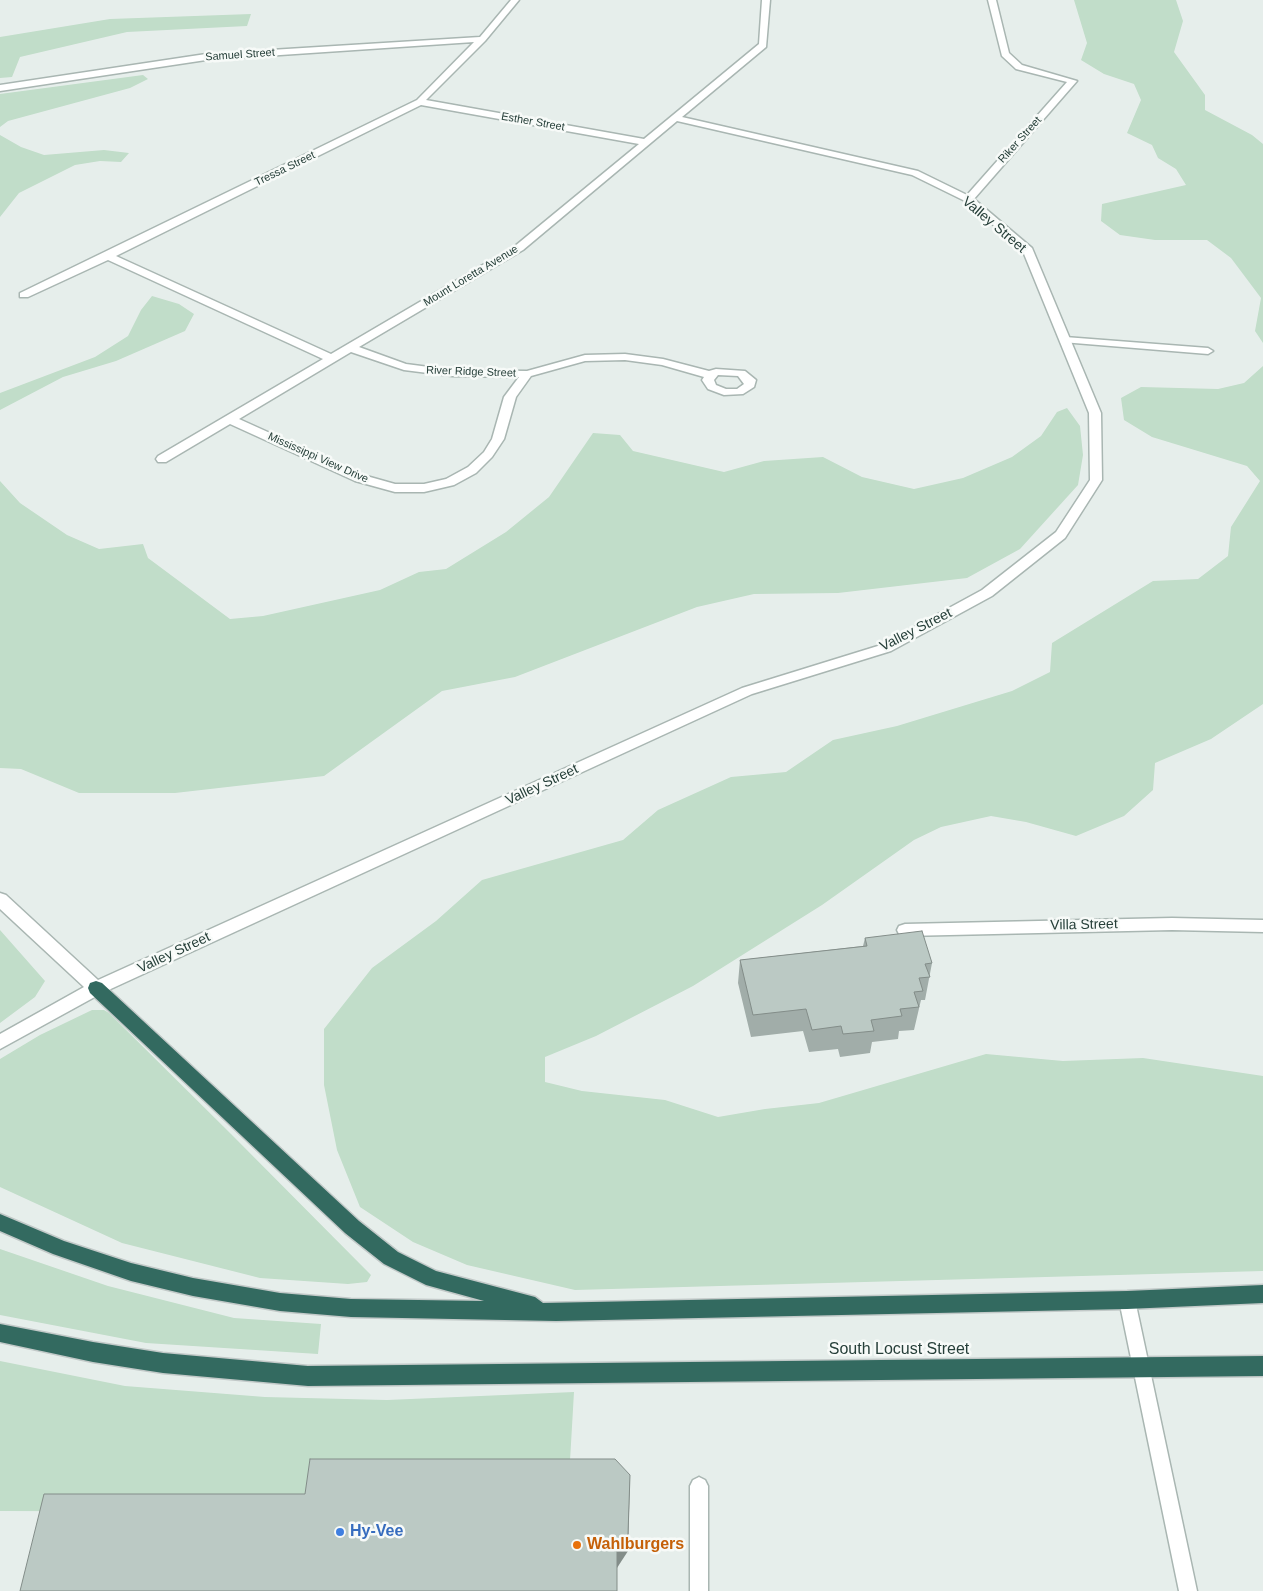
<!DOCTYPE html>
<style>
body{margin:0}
canvas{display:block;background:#e6eeeb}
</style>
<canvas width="1263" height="1591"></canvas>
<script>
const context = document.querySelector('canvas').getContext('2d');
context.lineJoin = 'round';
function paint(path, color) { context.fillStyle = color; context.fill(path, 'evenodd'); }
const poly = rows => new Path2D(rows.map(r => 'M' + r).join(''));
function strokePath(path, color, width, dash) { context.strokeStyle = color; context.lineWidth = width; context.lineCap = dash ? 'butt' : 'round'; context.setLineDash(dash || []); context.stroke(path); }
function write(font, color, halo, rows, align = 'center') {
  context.font = font + ' Arial,sans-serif'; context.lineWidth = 5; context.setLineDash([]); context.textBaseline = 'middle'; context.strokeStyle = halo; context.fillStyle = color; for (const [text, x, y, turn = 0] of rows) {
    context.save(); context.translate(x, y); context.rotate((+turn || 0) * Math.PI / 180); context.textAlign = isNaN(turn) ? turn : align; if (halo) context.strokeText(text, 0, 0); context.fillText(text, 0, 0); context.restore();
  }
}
const green = poly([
 [1074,0,1176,0,1183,21,1174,52,1205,95,1205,110,1252,135,1263,144,1263,343,1255,331,1261,298,1231,258,1207,240,1155,240,1120,235,1101,221,1102,204,1186,185,1176,169,1158,158,1152,145,1127,133,1141,100,1134,84,1104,74,1081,60,1087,43],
 [251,14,247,26,127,32,20,57,12,77,0,78,0,37,110,19],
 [143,75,148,79,130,88,8,121,0,127,0,94],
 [0,135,21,147,44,155,104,150,129,153,121,162,100,161,75,165,19,193,0,217],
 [152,296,179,304,194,314,185,331,116,361,63,377,0,410,0,393,95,357,128,336,141,310],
 [1263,366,1263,704,1211,739,1155,763,1153,790,1124,816,1076,836,1026,822,991,816,941,827,914,840,822,905,693,986,596,1036,545,1057,545,1082,582,1091,665,1100,718,1117,765,1109,819,1103,986,1054,1063,1061,1143,1058,1263,1076,1263,1271,575,1290,467,1265,413,1242,360,1207,337,1150,324,1085,324,1029,372,968,436,921,482,880,623,840,658,810,731,777,786,772,833,740,897,726,1012,691,1050,672,1052,643,1153,581,1198,579,1228,556,1231,527,1260,481,1247,466,1152,437,1124,420,1121,398,1141,387,1218,389,1244,383],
 [1067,408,1080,426,1083,455,1078,485,1020,549,967,578,838,593,754,594,697,607,515,677,442,691,324,776,175,793,79,793,21,769,0,768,0,481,20,503,67,535,99,549,143,544,148,558,230,619,263,616,380,590,419,572,446,569,506,532,549,497,593,433,620,435,633,451,724,472,764,461,823,457,862,477,914,489,963,478,1012,457,1041,436,1057,412],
 [0,930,45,981,35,997,0,1023],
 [92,1010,104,1010,109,1013,231,1134,371,1275,367,1282,348,1284,260,1278,122,1243,0,1187,0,1059,40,1035],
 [0,1249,108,1286,234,1318,321,1324,318,1354,146,1343,0,1315],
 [0,1361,125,1386,265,1397,387,1400,574,1392,569,1478,312,1512,0,1511]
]);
const lane = poly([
 [1065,337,1208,348,1213,351,1208,354,1062,342,1062,338,1065,337],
 [1127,1292,1133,1295,1135,1300,1197,1591,1179,1591,1119,1300,1121,1295,1127,1292],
 [699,1477,705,1480,708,1486,708,1591,690,1591,690,1486,693,1480,699,1477]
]);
const street = poly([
 [511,0,519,0,485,41,426,100,644,139,759,44,762,0,770,0,766,47,682,117,918,171,967,195,1067,82,1016,69,1002,56,988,0,996,0,1009,53,1022,65,1077,81,974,199,1032,248,1101,413,1102,480,1065,538,992,596,891,651,752,694,102,993,0,1049,0,1034,84,987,0,909,0,893,6,895,98,980,742,688,881,645,982,590,1056,532,1090,480,1089,413,1022,249,965,201,912,175,677,121,523,250,359,347,406,364,452,370,527,371,585,355,625,354,663,359,709,371,716,369,745,371,756,380,754,387,743,394,724,395,708,389,702,380,704,377,662,365,625,360,585,361,531,376,516,397,504,439,492,457,476,473,454,485,424,492,395,492,355,481,230,424,166,462,158,462,156,459,158,456,323,359,108,260,28,297,20,297,20,293,417,100,474,42,206,60,0,91,0,85,206,54,480,37,511,0],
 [421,105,639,144,515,246,331,354,116,256,421,105],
 [351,352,404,370,452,376,519,377,504,397,492,439,484,452,468,467,446,479,424,484,395,484,363,475,239,419,351,352],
 [718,375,738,376,744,384,737,389,726,389,716,385,714,380,718,375],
 [1172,918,1263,920,1263,932,1172,930,905,936,899,934,897,930,899,926,905,924,1172,918]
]);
const highway = poly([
 [96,981,102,983,359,1221,398,1252,436,1271,535,1297,543,1303,1127,1291,1263,1285,1263,1303,1127,1309,556,1321,351,1317,280,1311,193,1296,131,1281,53,1254,0,1231,0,1214,64,1241,131,1263,193,1278,280,1293,351,1299,484,1301,426,1285,384,1264,345,1233,90,993,88,988,90,983,96,981],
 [0,1324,93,1342,163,1353,308,1366,1263,1356,1263,1376,308,1386,163,1373,93,1362,0,1342,0,1324]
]);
const wall = poly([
 [865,938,932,963,925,1000,921,1000,914,1030,899,1031,898,1039,872,1042,870,1053,840,1057,838,1049,809,1052,803,1031,751,1037,738,983,740,960,863,946]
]);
const shadedWall = poly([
 [630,1475,628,1551,617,1568,617,1550]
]);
const building = poly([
 [922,931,932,963,925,964,930,977,919,978,923,991,914,992,919,1007,900,1009,902,1016,871,1020,874,1031,843,1034,841,1026,812,1030,806,1009,753,1015,740,960,867,946,865,938,922,931],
 [310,1459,615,1459,630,1475,628,1534,617,1550,617,1591,20,1591,44,1494,305,1494,310,1459]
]);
const markers = [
 [340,1532,5,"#3f7fe0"],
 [577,1545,5,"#e8710a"]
];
const farStreetnames = [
 ["Samuel Street",240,55,-4],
 ["Esther Street",533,122,10],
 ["Riker Street",1020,140,-48],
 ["Tressa Street",285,169,-26],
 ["Mount Loretta Avenue",471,276,-31],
 ["River Ridge Street",471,372,2],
 ["Mississippi View Drive",318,458,24]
];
const streetNames = [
 ["Valley Street",994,225,40],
 ["Valley Street",916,630,-27],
 ["Valley Street",542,785,-25],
 ["Villa Street",1084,925,-1],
 ["Valley Street",174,953,-25]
];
const nearStreetnames = [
 ["South Locust Street",899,1350]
];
const nearShopnames = [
 ["Hy-Vee",350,1532]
];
const nearFoodnames = [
 ["Wahlburgers",587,1545]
];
paint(green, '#c1ddc9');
strokePath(lane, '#a9b6b2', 3);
strokePath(street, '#a9b6b2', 3);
strokePath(highway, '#c2c9c8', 3);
paint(lane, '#fff');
paint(street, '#fff');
paint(highway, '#336a60');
paint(wall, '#a1ada9');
paint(shadedWall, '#838d89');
paint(building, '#bbc9c4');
strokePath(building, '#838d89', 1);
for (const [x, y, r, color] of markers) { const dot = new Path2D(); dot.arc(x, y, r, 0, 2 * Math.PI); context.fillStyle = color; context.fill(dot); strokePath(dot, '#f7faf8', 2); }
write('11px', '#263f39', '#f7faf8', farStreetnames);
write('14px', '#263f39', '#f7faf8', streetNames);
write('16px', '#263f39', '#f7faf8', nearStreetnames);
write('bold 16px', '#366cbe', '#f7faf8', nearShopnames, 'left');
write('bold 16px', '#c56008', '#f7faf8', nearFoodnames, 'left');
</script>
